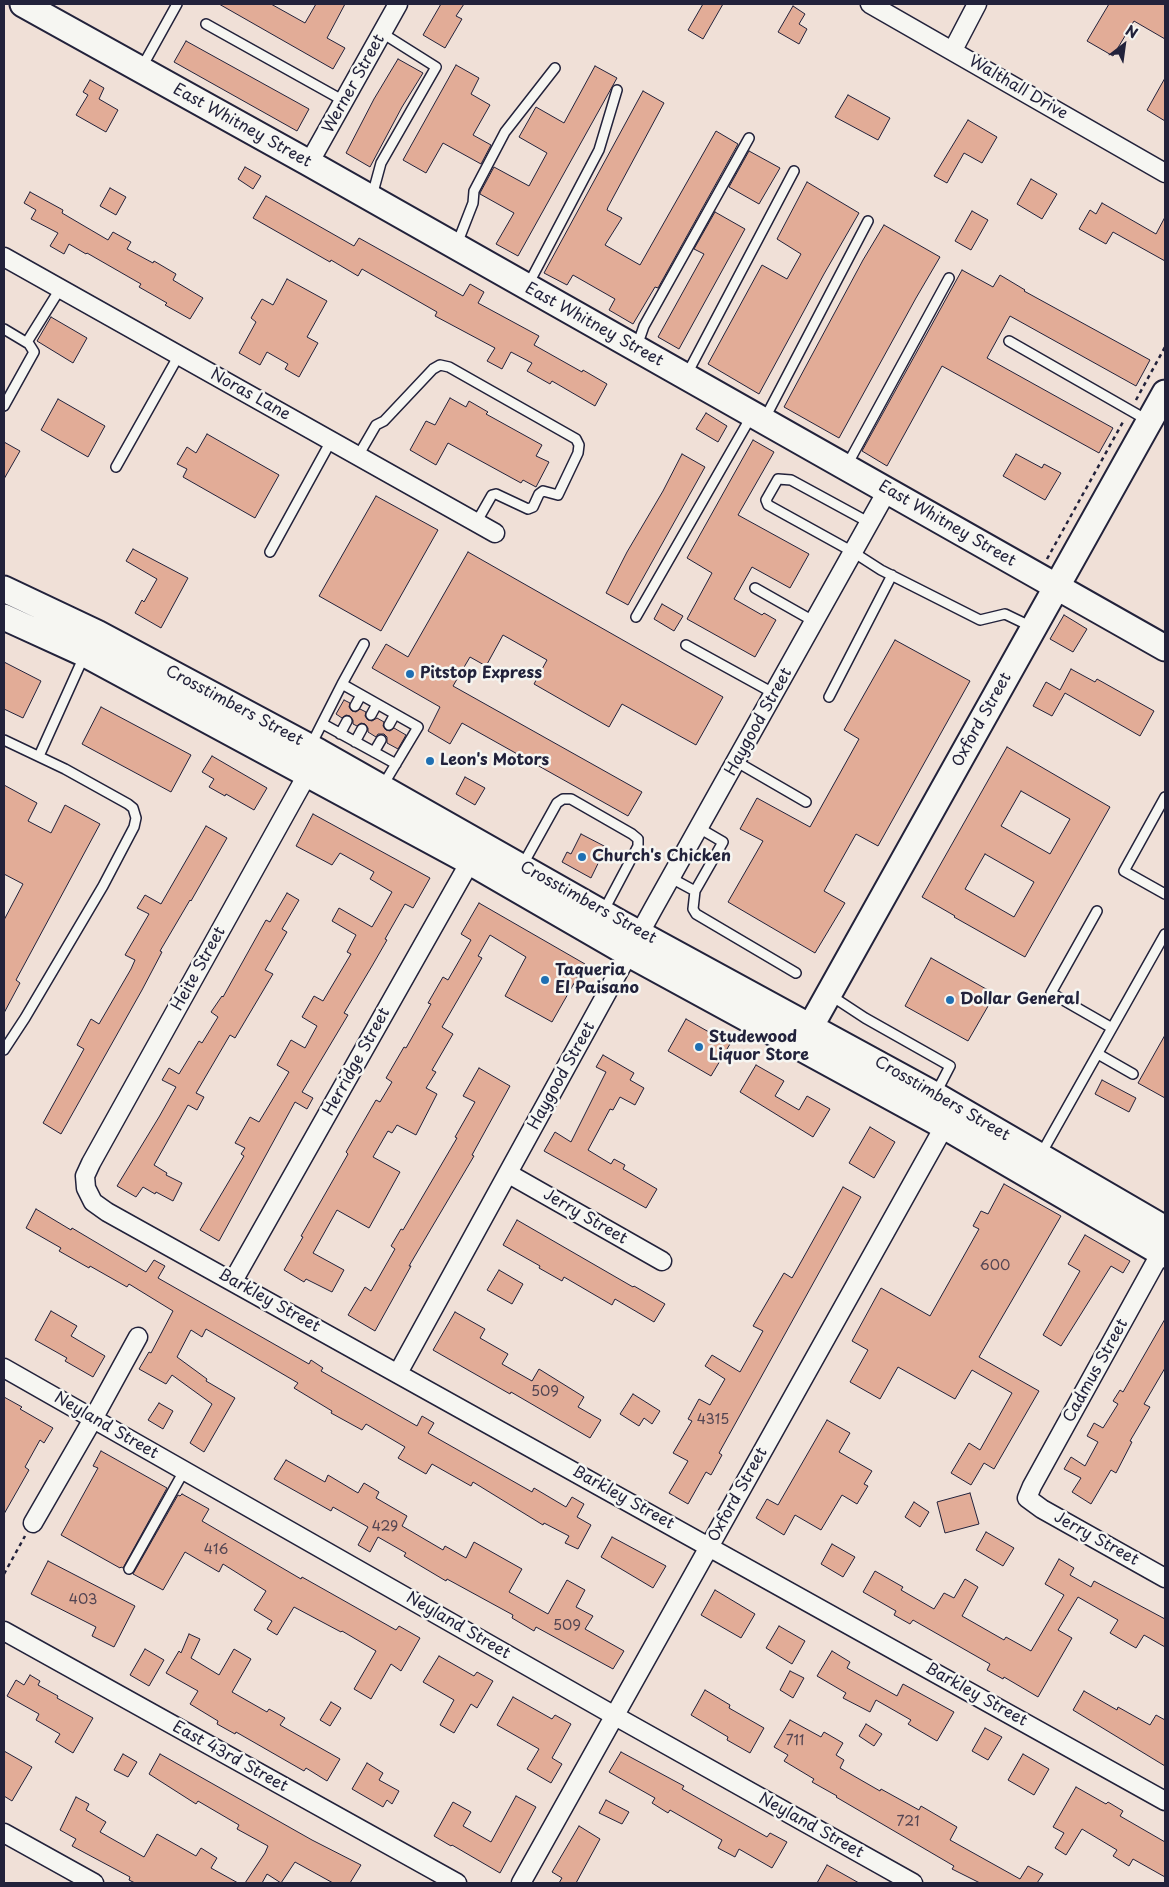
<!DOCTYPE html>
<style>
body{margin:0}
#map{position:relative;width:1169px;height:1887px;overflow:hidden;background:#f0e0d7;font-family:"Playpen Sans",sans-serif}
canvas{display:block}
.frame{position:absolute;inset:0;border:5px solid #22223b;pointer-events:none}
.north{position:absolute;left:1099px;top:20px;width:50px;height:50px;-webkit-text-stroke:4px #f6f6f2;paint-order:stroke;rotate:30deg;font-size:14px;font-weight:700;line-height:20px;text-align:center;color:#22223b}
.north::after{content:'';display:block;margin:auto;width:18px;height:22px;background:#22223b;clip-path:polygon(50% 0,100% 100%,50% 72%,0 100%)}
</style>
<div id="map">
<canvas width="1169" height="1887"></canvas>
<div class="frame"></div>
<div class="north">N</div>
</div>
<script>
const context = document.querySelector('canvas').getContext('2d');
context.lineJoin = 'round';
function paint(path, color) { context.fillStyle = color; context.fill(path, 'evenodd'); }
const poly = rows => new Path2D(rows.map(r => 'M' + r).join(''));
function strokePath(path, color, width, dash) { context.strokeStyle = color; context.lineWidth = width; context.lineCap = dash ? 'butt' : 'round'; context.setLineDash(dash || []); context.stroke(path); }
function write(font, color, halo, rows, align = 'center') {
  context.font = font + ' "Playpen Sans",sans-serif'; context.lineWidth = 5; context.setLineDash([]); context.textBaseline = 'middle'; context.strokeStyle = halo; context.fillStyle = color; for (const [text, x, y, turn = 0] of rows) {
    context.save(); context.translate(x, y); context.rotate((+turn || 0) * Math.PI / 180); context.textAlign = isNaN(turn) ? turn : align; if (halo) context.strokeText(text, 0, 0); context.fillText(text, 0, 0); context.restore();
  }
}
const building = poly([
 [219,4,271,4,305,23,316,4,345,4,327,38,345,48,333,69,219,4],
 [441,4,464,4,456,16,462,19,445,48,423,35,441,4],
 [703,4,723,4,703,39,688,30,703,4],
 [1109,4,1165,4,1165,39,1134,21,1113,56,1087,41,1109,4],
 [793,6,805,14,799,24,807,29,799,44,778,32,793,6],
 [186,41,309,109,297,131,174,62,186,41],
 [398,59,423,73,402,107,370,167,346,153,374,99,398,59],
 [456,65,479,78,471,94,490,105,473,135,491,145,481,164,443,143,426,173,403,160,456,65],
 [595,66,617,78,518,256,496,244,514,213,480,194,480,193,494,167,529,186,547,153,519,137,536,107,564,123,595,66],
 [1165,78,1165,121,1147,110,1165,78],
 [90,80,104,88,99,99,118,110,106,132,76,115,88,95,83,92,90,80],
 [643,91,664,103,608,207,607,210,622,218,605,245,640,265,716,131,738,144,658,288,655,287,633,324,609,310,615,299,573,275,567,285,544,273,643,91],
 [848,95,890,118,878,140,835,117,848,95],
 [968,120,997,137,982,163,964,153,947,183,934,176,968,120],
 [749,151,780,168,759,204,729,187,749,151],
 [245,167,261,176,253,189,238,179,245,167],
 [1031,179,1057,194,1042,219,1017,204,1031,179],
 [807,182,859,213,824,274,759,394,708,364,762,265,787,279,801,254,777,239,807,182],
 [110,188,126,197,116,215,100,206,110,188],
 [30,192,63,210,62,213,108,240,113,232,131,242,127,249,153,263,154,261,176,274,173,280,203,298,190,319,165,305,167,303,139,287,141,284,87,253,86,254,69,244,64,254,50,246,58,233,31,219,36,210,24,203,30,192],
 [266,196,354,246,359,238,463,296,470,284,484,292,478,303,539,336,534,345,582,372,583,370,607,384,595,406,552,381,550,384,527,371,532,363,511,352,502,369,487,361,495,348,435,316,437,312,362,269,358,276,331,260,330,262,253,218,266,196],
 [1102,203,1156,234,1165,217,1165,261,1113,232,1106,244,1079,229,1090,210,1096,214,1102,203],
 [972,211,988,220,971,250,955,241,972,211],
 [715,212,745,229,679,349,658,337,704,254,694,249,715,212],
 [884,225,940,257,916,298,839,438,784,407,863,260,884,225],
 [962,270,993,287,1000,275,1025,290,1024,291,1150,360,1136,386,1010,316,987,358,1113,428,1099,453,942,366,887,466,862,451,962,270],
 [287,279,327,301,307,337,318,343,299,377,285,369,288,364,267,352,260,365,239,353,256,322,251,318,262,299,273,305,287,279],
 [51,317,87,338,73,363,37,341,51,317],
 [450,398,466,407,469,401,488,412,486,414,542,445,536,456,549,462,536,487,523,480,521,483,448,443,436,465,410,450,426,421,435,425,450,398],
 [58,399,105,426,88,457,41,430,58,399],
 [706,413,727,426,718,442,696,429,706,413],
 [207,434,279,475,255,518,183,477,187,469,177,464,187,447,196,453,207,434],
 [753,440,774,452,738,515,809,554,790,588,752,567,734,599,762,615,764,613,776,620,755,657,687,619,712,573,687,558,753,440],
 [4,442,20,451,4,479,4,442],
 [682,454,705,467,628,605,606,593,627,552,663,491,682,454],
 [1016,454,1042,468,1044,464,1061,473,1045,500,1003,476,1016,454],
 [376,496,438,530,381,631,319,596,376,496],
 [133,549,188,578,161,628,135,613,142,600,144,602,157,579,126,561,133,549],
 [468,552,723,697,696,745,622,704,609,727,534,684,547,660,503,635,486,666,470,657,453,686,642,792,628,816,462,723,450,744,428,731,440,707,372,668,386,644,408,657,468,552],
 [662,604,683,616,674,631,654,619,662,604],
 [1064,615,1087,629,1073,652,1050,639,1064,615],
 [895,640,970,681,878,846,856,834,824,891,845,903,815,953,728,902,763,841,740,829,757,798,810,827,859,739,844,730,895,640],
 [4,662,41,681,23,718,4,709,4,662],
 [1071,669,1095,682,1097,679,1154,711,1140,736,1065,693,1052,716,1033,706,1046,682,1060,690,1071,669],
 [344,700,350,703,349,707,352,711,356,712,360,709,366,712,365,716,368,720,372,721,377,718,384,722,383,726,386,730,390,731,394,728,406,735,398,749,387,743,387,737,384,734,378,734,376,737,368,732,368,728,365,724,361,723,357,726,353,724,353,720,350,716,346,715,342,718,336,714,344,700],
 [101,707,191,755,171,792,82,744,101,707],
 [1007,747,1110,807,1025,957,954,917,955,916,922,897,1007,747],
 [1021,791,1070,819,1050,854,1001,826,1021,791],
 [985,854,1034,882,1014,917,965,889,985,854],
 [212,756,267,788,254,810,226,794,225,796,209,787,214,779,202,772,212,756],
 [465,777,485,788,475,805,456,794,465,777],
 [4,785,37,803,28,821,51,833,65,805,100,824,16,980,20,983,4,1013,4,920,23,884,4,874,4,785],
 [313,814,430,878,413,908,405,904,385,939,387,940,372,966,344,1013,348,1015,302,1092,313,1098,307,1109,295,1102,219,1241,200,1230,244,1156,241,1154,245,1148,235,1143,250,1117,259,1122,289,1072,277,1065,291,1040,305,1048,317,1026,302,1017,314,996,323,1001,351,954,347,952,356,935,332,921,339,908,372,927,392,892,370,879,374,872,340,853,332,865,296,846,313,814],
 [206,826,227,838,191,901,190,900,160,951,162,952,142,990,61,1134,43,1123,84,1049,77,1045,91,1019,99,1024,131,969,135,960,125,955,149,914,137,908,145,895,161,904,206,826],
 [581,834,606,847,591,878,562,862,567,852,571,854,581,834],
 [287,893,299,900,282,929,287,932,265,970,273,974,235,1038,230,1035,196,1093,204,1097,197,1110,188,1105,154,1165,167,1173,166,1175,182,1183,173,1201,156,1192,155,1194,143,1187,136,1197,117,1186,159,1117,176,1087,162,1080,169,1068,179,1074,199,1041,202,1043,218,1017,211,1012,222,996,223,997,266,920,270,922,287,893],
 [479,903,585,964,552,1022,505,996,526,957,490,935,478,956,482,958,442,1027,453,1034,432,1070,436,1072,426,1088,437,1094,416,1135,397,1125,392,1133,388,1131,373,1157,400,1172,369,1228,337,1210,313,1253,344,1270,332,1292,306,1279,304,1282,284,1270,303,1237,301,1236,348,1154,346,1152,376,1100,380,1102,392,1082,386,1078,404,1047,406,1048,431,1004,428,1003,443,977,448,980,471,940,461,934,479,903],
 [931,958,995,994,968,1041,905,1006,931,958],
 [686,1019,730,1044,711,1076,668,1051,686,1019],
 [1165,1035,1165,1098,1138,1083,1165,1035],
 [603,1055,634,1073,630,1080,644,1088,635,1105,620,1097,613,1110,610,1109,588,1150,611,1164,614,1159,625,1165,623,1169,657,1189,646,1208,544,1151,555,1132,571,1142,606,1072,596,1067,603,1055],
 [756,1065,784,1081,775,1096,799,1110,807,1096,830,1109,813,1137,740,1092,756,1065],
 [479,1068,510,1086,472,1155,474,1156,409,1266,411,1266,375,1331,348,1315,365,1287,371,1291,395,1249,391,1246,401,1229,403,1230,457,1138,455,1137,475,1102,463,1096,479,1068],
 [1102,1080,1136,1098,1129,1112,1095,1094,1102,1080],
 [870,1127,895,1142,874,1178,849,1163,870,1127],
 [1004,1184,1061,1216,979,1357,1039,1391,994,1469,984,1463,971,1485,951,1473,969,1443,980,1450,1012,1393,972,1370,955,1399,898,1367,880,1399,850,1382,868,1350,852,1341,881,1288,930,1316,979,1229,973,1226,981,1211,988,1214,1004,1184],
 [843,1187,861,1197,719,1453,722,1455,711,1475,706,1472,688,1504,669,1493,688,1461,673,1453,692,1421,688,1419,699,1399,710,1405,725,1379,705,1366,712,1355,740,1372,763,1331,753,1326,784,1273,792,1278,843,1187],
 [36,1209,71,1230,72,1228,146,1272,154,1260,165,1266,158,1278,309,1364,311,1360,323,1368,321,1371,417,1426,422,1416,434,1423,428,1433,532,1492,534,1488,566,1507,572,1497,584,1504,577,1517,591,1525,578,1549,565,1543,569,1536,544,1523,543,1525,473,1482,471,1486,432,1464,426,1474,398,1458,405,1447,366,1424,362,1430,331,1413,332,1411,294,1388,298,1383,206,1329,202,1337,191,1330,177,1357,207,1379,206,1381,235,1398,204,1452,190,1443,212,1404,172,1375,166,1384,139,1369,149,1352,151,1353,173,1311,129,1284,127,1287,90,1266,89,1268,59,1251,61,1248,26,1228,36,1209],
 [517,1220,633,1287,634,1286,665,1304,654,1322,615,1299,612,1305,564,1277,562,1281,539,1268,540,1266,503,1245,517,1220],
 [1085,1235,1130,1261,1123,1273,1111,1266,1061,1346,1043,1335,1080,1271,1068,1264,1085,1235],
 [499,1270,523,1284,512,1304,487,1290,499,1270],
 [51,1311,77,1326,71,1336,105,1356,93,1377,65,1361,67,1358,35,1340,51,1311],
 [455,1312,485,1329,480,1338,508,1354,502,1364,532,1381,539,1369,584,1397,578,1407,601,1420,590,1438,511,1392,510,1394,433,1350,455,1312],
 [1165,1319,1165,1368,1144,1404,1150,1407,1130,1441,1132,1442,1116,1473,1111,1470,1091,1504,1072,1492,1081,1478,1064,1469,1071,1457,1085,1466,1098,1442,1087,1436,1094,1423,1103,1428,1118,1404,1113,1401,1120,1390,1123,1392,1165,1319],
 [633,1394,660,1411,652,1424,644,1418,639,1426,620,1414,633,1394],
 [4,1397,22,1407,20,1409,53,1428,44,1443,40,1440,25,1467,29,1470,4,1514,4,1397],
 [159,1403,173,1411,163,1429,148,1420,159,1403],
 [827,1420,850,1433,839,1452,872,1471,864,1484,868,1486,857,1504,842,1495,821,1530,795,1515,784,1535,756,1518,767,1499,778,1505,827,1420],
 [101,1451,167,1488,123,1568,121,1567,120,1568,61,1535,98,1468,93,1466,101,1451],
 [286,1460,325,1482,328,1475,358,1493,364,1483,379,1492,376,1498,407,1516,402,1526,443,1550,445,1546,466,1558,474,1542,522,1569,509,1592,548,1614,567,1580,585,1590,576,1607,593,1616,585,1629,624,1651,613,1669,536,1627,534,1631,512,1618,513,1615,447,1579,446,1581,404,1556,406,1553,378,1537,370,1552,358,1545,368,1527,333,1507,331,1511,274,1479,286,1460],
 [970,1493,979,1524,945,1533,937,1502,970,1493],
 [182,1494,209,1509,202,1521,272,1562,301,1579,302,1577,396,1630,399,1626,420,1638,401,1671,391,1664,371,1699,354,1689,376,1651,342,1631,341,1632,294,1607,277,1635,267,1629,272,1621,254,1610,266,1591,223,1564,219,1572,185,1552,163,1590,133,1574,178,1495,180,1496,182,1494],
 [914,1502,929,1512,920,1527,905,1517,914,1502],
 [986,1532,1014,1548,1003,1566,976,1550,986,1532],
 [612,1537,666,1566,653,1588,601,1557,612,1537],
 [832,1544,855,1557,843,1577,821,1564,832,1544],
 [1059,1559,1074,1568,1070,1575,1091,1587,1094,1581,1165,1619,1165,1647,1144,1635,1136,1648,1110,1633,1118,1620,1078,1597,1058,1630,1072,1638,1038,1697,1004,1677,1003,1679,987,1670,990,1664,913,1620,910,1624,894,1615,896,1611,863,1592,875,1571,903,1587,901,1590,934,1609,944,1593,954,1598,965,1579,978,1587,962,1616,1004,1640,1006,1637,1031,1651,1064,1595,1045,1584,1059,1559],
 [48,1561,135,1606,114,1647,92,1636,96,1627,31,1594,48,1561],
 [715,1590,755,1614,741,1638,701,1615,715,1590],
 [779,1626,805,1641,792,1664,766,1648,779,1626],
 [189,1634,200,1639,191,1658,219,1675,234,1649,251,1659,232,1692,267,1712,269,1709,285,1718,280,1725,340,1759,327,1781,306,1768,304,1771,236,1732,235,1734,217,1724,218,1721,190,1704,198,1691,166,1673,179,1651,181,1653,189,1634],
 [145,1649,164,1660,149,1686,130,1675,145,1649],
 [832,1651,850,1662,847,1668,897,1696,903,1684,954,1712,937,1741,908,1724,911,1720,876,1700,870,1712,843,1698,846,1693,817,1676,832,1651],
 [439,1656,474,1676,477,1672,493,1681,477,1708,471,1704,454,1733,440,1725,454,1700,423,1682,439,1656],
 [790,1671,804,1678,793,1698,780,1690,790,1671],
 [30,1675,40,1681,38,1685,58,1696,57,1698,93,1718,73,1753,55,1742,60,1734,36,1720,39,1714,7,1696,16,1680,24,1685,30,1675],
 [705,1690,730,1705,729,1708,764,1728,750,1753,727,1740,728,1737,691,1715,705,1690],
 [1084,1691,1117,1710,1118,1707,1150,1725,1156,1715,1165,1720,1165,1766,1073,1710,1084,1691],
 [513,1697,552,1719,555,1715,571,1724,552,1758,562,1764,551,1783,527,1769,539,1749,497,1725,513,1697],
 [331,1702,341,1708,330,1726,320,1720,331,1702],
 [790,1720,821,1737,824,1732,843,1743,836,1755,844,1760,840,1768,880,1791,881,1789,919,1810,921,1806,957,1827,950,1840,1020,1879,1028,1866,1043,1874,1037,1883,980,1883,952,1869,954,1866,836,1797,837,1796,812,1782,814,1779,784,1761,788,1755,774,1747,790,1720],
 [866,1724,882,1734,874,1746,859,1736,866,1724],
 [985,1728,1002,1737,988,1760,972,1751,985,1728],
 [4,1751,32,1767,12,1801,4,1796,4,1751],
 [621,1752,684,1786,682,1789,767,1837,770,1833,787,1842,772,1868,739,1849,735,1857,718,1848,722,1840,670,1810,668,1813,652,1803,655,1798,609,1772,621,1752],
 [123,1754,137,1762,128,1777,114,1770,123,1754],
 [160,1754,312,1840,361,1865,350,1883,333,1883,295,1862,281,1883,267,1874,262,1883,245,1883,265,1853,268,1846,237,1829,239,1825,198,1801,196,1804,149,1774,160,1754],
 [1023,1754,1049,1769,1034,1795,1008,1780,1023,1754],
 [367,1763,383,1773,379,1780,399,1791,392,1804,387,1800,383,1807,352,1789,367,1763],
 [1076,1787,1106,1804,1108,1802,1123,1811,1120,1816,1165,1842,1165,1877,1133,1859,1129,1866,1113,1856,1117,1850,1082,1829,1066,1855,1055,1848,1064,1833,1053,1827,1076,1787],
 [516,1796,536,1807,500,1873,452,1845,451,1846,434,1836,453,1802,471,1812,463,1826,491,1842,516,1796],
 [76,1797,89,1804,86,1810,106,1822,100,1832,144,1857,157,1834,196,1856,201,1848,217,1858,211,1868,238,1883,135,1883,129,1880,130,1877,72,1846,76,1839,60,1830,76,1797],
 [606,1800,629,1812,622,1824,599,1813,606,1800],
 [579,1826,600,1839,576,1883,559,1883,562,1878,552,1872,579,1826],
 [827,1865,859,1883,817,1883,827,1865]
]);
const path = poly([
 [1136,400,1165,347],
 [1047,559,1124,420],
 [4,1574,25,1536]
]);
const lane = poly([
 [206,24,344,101],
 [142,67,177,4],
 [372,196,381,163,436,67,382,33],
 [457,244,473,203,474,191,505,132,555,68],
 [528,285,599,150,617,90],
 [4,329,29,344,34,352,4,406],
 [1009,341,1147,420],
 [27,342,60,289],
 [637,346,644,326,749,138],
 [687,374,794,171],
 [764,420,868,221],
 [358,456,376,425,384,421,433,369,440,365,449,367,576,439,579,445,578,453,558,495,543,491,539,494,533,507,528,509,496,494,492,495,476,523],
 [116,467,179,355],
 [846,467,949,278],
 [870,523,791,480,778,479,766,500,768,505,853,552,881,570,980,620,1005,614,1032,627],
 [270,552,331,441],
 [755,588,815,622],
 [636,617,752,415],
 [686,645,775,694],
 [342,684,364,644],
 [829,697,892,575],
 [355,706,361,695],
 [371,715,377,704],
 [323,724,396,764],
 [389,725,395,714],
 [340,734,347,721],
 [4,740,65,769,128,804,133,808,136,818,134,827,103,886,25,1018,4,1050],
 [355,742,362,729],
 [311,745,342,684,418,727,382,787],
 [374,752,381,740],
 [39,756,85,654],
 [737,762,806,802],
 [1165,797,1124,871,1165,894],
 [522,866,557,803,563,799,571,799,632,834,638,839,638,846,603,912],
 [671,878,695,891,723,842,699,828],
 [695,891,693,909,696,914,796,973],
 [1097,911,1051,993,1112,1028],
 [830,995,865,1018,950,1066,936,1093],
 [1098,1054,1133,1074],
 [1041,1154,1165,934],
 [129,1569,184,1471]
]);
const street = poly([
 [870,4,1165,173],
 [953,50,977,4],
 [309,163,398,4],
 [4,257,495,533],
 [313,764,91,1163,85,1176,86,1188,93,1202,107,1212,1165,1801],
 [509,1174,662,1261],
 [1165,1245,1032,1486,1027,1498,1042,1509,1165,1578],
 [233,1281,475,853],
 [4,1368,615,1716,913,1883],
 [398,1373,653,909,887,491],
 [33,1523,93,1419,138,1337],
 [4,1631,457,1883],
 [4,1833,94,1883],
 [521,1883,949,1118]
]);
const secondary = poly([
 [23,4,309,163,1165,648],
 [4,589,97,633,319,752,620,923,935,1095,1165,1229],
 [4,617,85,654,470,862,629,954,944,1126,1165,1255],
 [803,1040,1165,393]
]);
const markers = [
 [410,674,5,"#1f6fb2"],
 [430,761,5,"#1f6fb2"],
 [582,857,5,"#1f6fb2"],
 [545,980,5,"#1f6fb2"],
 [950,1000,5,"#1f6fb2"],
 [699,1047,5,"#1f6fb2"]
];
const numberNames = [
 ["600",995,1266],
 ["509",545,1392],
 ["4315",713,1420],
 ["429",385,1527],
 ["416",216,1550],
 ["403",83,1600],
 ["509",567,1626],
 ["711",795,1741],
 ["721",908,1822]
];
const streetNames = [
 ["Werner Street",354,84,-61],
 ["Walthall Drive",1018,88,30],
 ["East Whitney Street",242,126,29],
 ["East Whitney Street",594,325,29],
 ["Noras Lane",250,395,29],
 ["East Whitney Street",947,524,30],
 ["Crosstimbers Street",234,706,28],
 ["Oxford Street",982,720,-61],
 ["Haygood Street",759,722,-61],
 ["Crosstimbers Street",588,903,29],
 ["Heite Street",199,969,-61],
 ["Herridge Street",357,1062,-61],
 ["Haygood Street",562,1076,-61],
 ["Crosstimbers Street",942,1099,30],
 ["Jerry Street",585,1217,30],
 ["Barkley Street",269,1301,29],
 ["Cadmus Street",1096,1371,-61],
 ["Neyland Street",106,1426,30],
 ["Oxford Street",738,1495,-61],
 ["Barkley Street",623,1498,29],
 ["Jerry Street",1096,1539,29],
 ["Neyland Street",458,1626,30],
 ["Barkley Street",976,1695,29],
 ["East 43rd Street",230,1757,29],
 ["Neyland Street",811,1826,29]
];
const poiNames = [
 ["Pitstop Express",420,674],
 ["Leon's Motors",440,761],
 ["Church's Chicken",592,857],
 ["Taqueria",555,971],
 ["El Paisano",555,989],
 ["Dollar General",960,1000],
 ["Studewood",709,1038],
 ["Liquor Store",709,1056]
];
paint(building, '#e2ac97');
strokePath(building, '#22223b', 1);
strokePath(lane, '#22223b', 12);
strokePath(street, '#22223b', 21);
strokePath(secondary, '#22223b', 29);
strokePath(path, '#22223b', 2.5, [4, 4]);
strokePath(lane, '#f6f6f2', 9);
strokePath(street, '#f6f6f2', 18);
strokePath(secondary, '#f6f6f2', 25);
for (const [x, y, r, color] of markers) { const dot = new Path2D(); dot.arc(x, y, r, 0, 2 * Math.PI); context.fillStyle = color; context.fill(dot); strokePath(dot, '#f6f6f2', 2); }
write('14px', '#524452', null, numberNames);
write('16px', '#22223b', '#f6f6f2', streetNames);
write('bold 16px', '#22223b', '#f6f6f2', poiNames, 'left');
</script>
